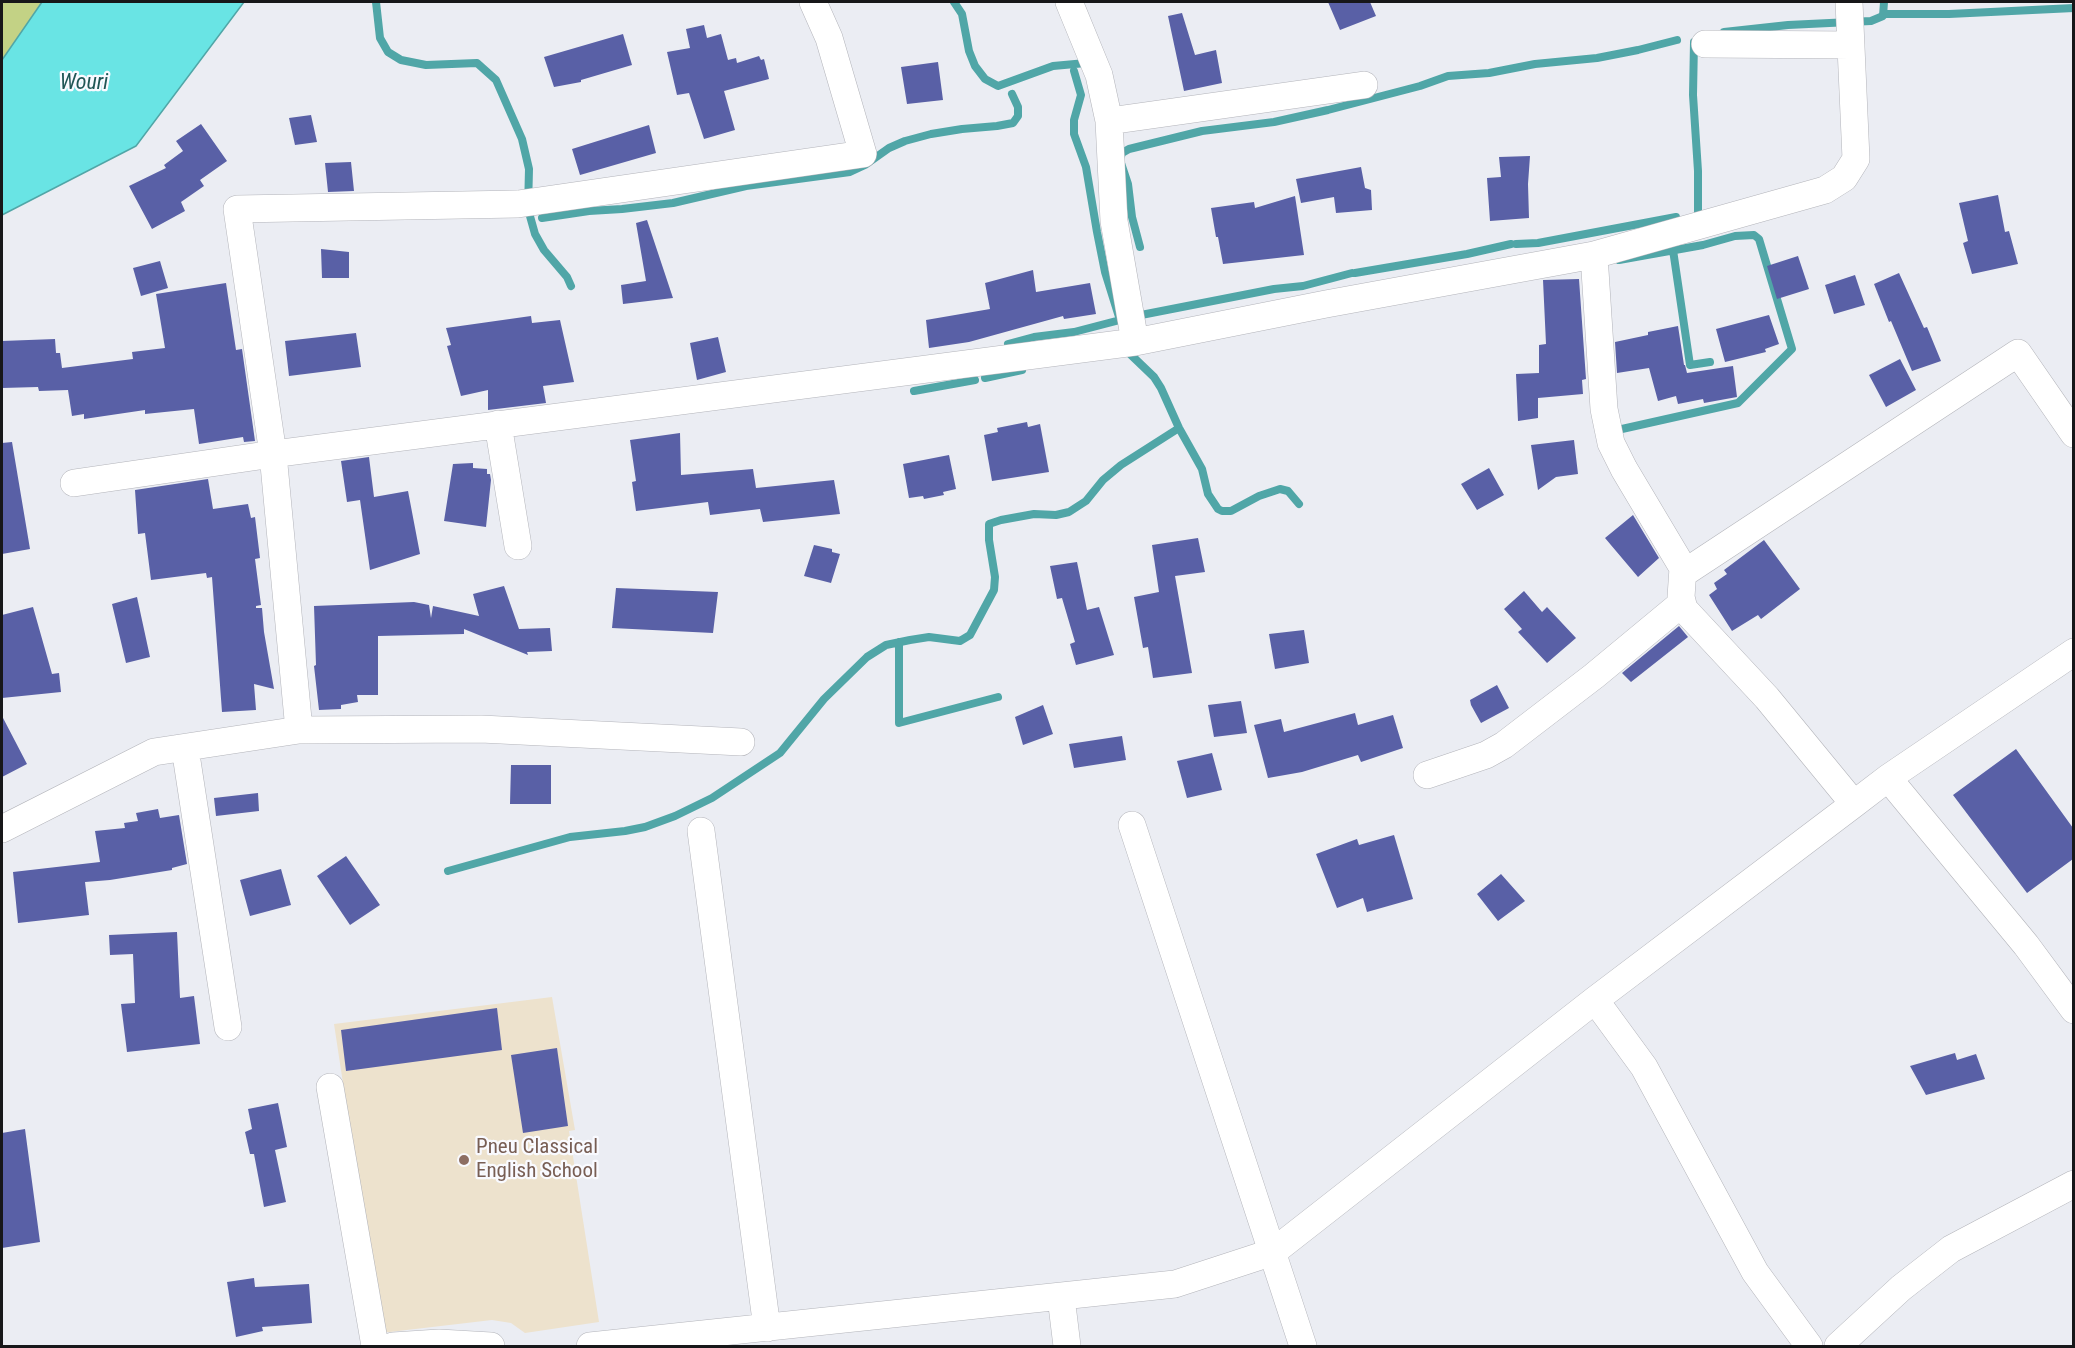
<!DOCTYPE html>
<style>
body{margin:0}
#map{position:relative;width:2075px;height:1348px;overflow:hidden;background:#ebedf3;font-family:"Roboto Condensed",sans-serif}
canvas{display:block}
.frame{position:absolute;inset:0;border:3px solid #171719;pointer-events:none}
</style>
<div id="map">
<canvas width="2075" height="1348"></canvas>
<div class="frame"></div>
</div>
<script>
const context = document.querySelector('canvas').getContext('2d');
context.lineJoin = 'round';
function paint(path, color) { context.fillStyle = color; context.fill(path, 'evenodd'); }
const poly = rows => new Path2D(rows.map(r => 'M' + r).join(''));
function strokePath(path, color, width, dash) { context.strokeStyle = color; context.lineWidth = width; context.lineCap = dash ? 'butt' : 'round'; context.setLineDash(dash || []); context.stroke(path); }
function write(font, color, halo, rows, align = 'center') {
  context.font = font + ' "Roboto Condensed",sans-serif'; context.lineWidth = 4.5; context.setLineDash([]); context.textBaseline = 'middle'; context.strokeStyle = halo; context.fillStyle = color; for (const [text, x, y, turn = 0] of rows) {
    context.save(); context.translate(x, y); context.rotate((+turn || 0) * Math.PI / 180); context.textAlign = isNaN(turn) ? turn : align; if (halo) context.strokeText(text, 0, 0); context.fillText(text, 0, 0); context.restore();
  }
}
const education = poly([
 [552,997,575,1130,569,1131,599,1322,525,1333,511,1323,492,1320,381,1333,334,1024]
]);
const green = poly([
 [2,2,42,2,2,60]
]);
const water = poly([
 [42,2,244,2,136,146,2,215,2,60,42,2]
]);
const stream = poly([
 [376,2,380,38,388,52,401,60,426,65,477,63,496,80,522,139,529,169,528,209,535,234,544,250,567,277,571,286],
 [954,2,962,14,969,51,975,66,985,79,998,86,1053,66,1086,63],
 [1883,14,1949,14,2074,8],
 [1724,32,1788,25,1871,21,1883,16,1884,2],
 [1694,42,1693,95,1698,171,1698,222],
 [542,218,589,211,622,209,673,203,746,186,850,172,865,165,889,148,905,141,931,134,962,129,997,126,1013,123,1018,116,1018,107,1012,94],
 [1516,244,1538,243,1676,217],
 [1140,247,1132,217,1128,184,1120,160,1122,153,1129,149,1202,131,1274,122,1328,110,1420,86,1448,76,1489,73,1535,64,1597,58,1638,50,1677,40],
 [1673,250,1690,365,1710,362],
 [1355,273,1467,254,1511,244],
 [1136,316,1274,289,1303,286,1352,273],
 [1008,344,1034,337,1074,332,1120,320,1105,272,1097,232,1086,167,1074,134,1074,120,1081,95,1074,71],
 [1129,353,1154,377,1161,388,1179,428,1202,469,1208,494,1218,509,1222,511,1231,511,1259,496,1280,489,1288,491,1299,504],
 [985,378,1022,370],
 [914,391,975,380],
 [1613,431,1738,403,1792,349,1759,239,1754,235,1735,236,1703,245,1619,260],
 [899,642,899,723,998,697],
 [448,871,570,837,625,831,645,827,675,816,712,798,780,753,824,699,867,657,886,645,910,640,929,637,960,641,970,635,994,590,995,577,989,540,989,524,1001,520,1034,514,1056,515,1069,512,1086,501,1103,480,1121,465,1179,428]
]);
const building = poly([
 [1328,2,1370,2,1376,16,1340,30],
 [1182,13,1195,55,1216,50,1222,83,1184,91,1168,16],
 [704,25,707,38,721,34,728,60,736,58,737,63,759,56,761,60,764,59,769,79,724,91,735,130,704,139,689,93,677,95,667,52,690,48,686,29],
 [623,34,632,65,581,80,581,82,554,87,544,57],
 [938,62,943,100,907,104,901,67],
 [311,115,317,142,295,145,289,118],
 [201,124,227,161,200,180,204,186,181,202,185,211,152,229,129,186,166,168,164,165,183,151,176,141],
 [649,125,656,153,580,175,572,149],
 [1530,156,1528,184,1529,218,1490,221,1487,178,1501,177,1499,157],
 [351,162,354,191,328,192,325,163],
 [1361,167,1365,188,1371,190,1372,210,1336,213,1334,197,1301,203,1296,179],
 [1998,195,2005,232,2009,231,2018,264,1972,274,1963,243,1968,241,1959,203],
 [1295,196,1304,255,1223,264,1218,237,1216,237,1211,208,1254,202,1255,208],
 [647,220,673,298,623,304,621,285,646,281,636,223],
 [321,249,349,252,349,278,322,278],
 [1798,256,1809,289,1777,299,1767,266],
 [160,261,168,288,141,296,133,268],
 [1033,270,1036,292,1090,283,1096,314,1064,319,1063,316,969,342,929,348,926,320,990,309,985,283],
 [1899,273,1924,328,1927,327,1941,361,1912,371,1891,321,1889,322,1874,284],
 [1855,275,1865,305,1834,314,1825,285],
 [1579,279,1586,379,1582,380,1583,394,1538,398,1538,418,1518,421,1516,374,1539,373,1539,345,1546,344,1543,280],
 [226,283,236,350,242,349,255,441,244,442,243,437,199,444,194,409,145,414,145,410,84,419,84,414,72,416,68,390,39,391,38,387,2,388,2,341,55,339,56,353,60,353,62,368,133,359,132,352,165,348,156,294],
 [1769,315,1779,344,1765,349,1766,352,1725,362,1716,329],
 [531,316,532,323,560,320,574,382,543,386,546,403,488,410,488,390,461,396,447,346,451,345,446,328],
 [1678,326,1684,365,1685,365,1687,373,1733,366,1737,397,1704,403,1703,399,1678,404,1676,396,1658,401,1649,368,1617,373,1615,342,1648,335,1648,332],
 [356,333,361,367,289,376,285,341],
 [718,337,726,372,697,380,690,343],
 [1900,359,1916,390,1886,407,1869,375],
 [1027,422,1028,427,1040,424,1049,472,992,481,984,435,998,432,997,428],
 [680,433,681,475,753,469,756,488,834,480,840,514,763,522,760,509,710,515,708,502,636,511,632,482,636,481,630,440],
 [1574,440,1578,474,1556,477,1538,490,1531,445],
 [12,442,30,549,2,554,2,443],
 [949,455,956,489,943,492,944,495,924,499,923,496,909,498,903,464],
 [369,457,374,497,408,491,420,554,370,570,360,500,347,502,341,461],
 [473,463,473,468,487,469,487,474,490,474,491,480,486,527,444,521,453,464],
 [1489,468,1504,495,1477,510,1461,484],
 [208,479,213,509,248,504,251,518,255,517,260,558,255,559,261,605,256,606,256,608,262,608,264,632,274,689,254,684,256,710,222,712,212,577,207,578,206,573,151,580,145,533,138,534,135,490],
 [1633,515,1659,558,1638,577,1605,538],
 [1198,538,1205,572,1175,576,1192,673,1153,678,1148,647,1143,648,1134,597,1159,592,1152,545],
 [1764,540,1800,589,1761,619,1758,615,1732,631,1709,595,1717,589,1714,583,1727,574,1724,570],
 [814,545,832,549,832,552,840,554,831,583,804,576],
 [1077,562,1087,610,1099,607,1114,655,1076,665,1070,644,1075,642,1062,598,1057,599,1050,566],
 [504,586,519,629,550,628,552,651,527,652,528,655,464,629,464,634,378,636,378,695,357,695,358,702,341,705,341,709,319,710,314,666,316,665,314,606,414,602,429,605,431,618,433,606,479,616,473,594],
 [616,588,718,592,713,633,612,628],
 [1524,591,1542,612,1547,607,1576,638,1547,663,1518,632,1522,629,1504,609],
 [137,597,150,657,126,663,112,604],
 [33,607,52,674,59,673,61,692,2,698,2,615],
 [1679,626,1688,637,1631,682,1622,673],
 [1304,630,1309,663,1275,669,1269,634],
 [1497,685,1509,708,1481,723,1471,705,1470,700],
 [1241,701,1247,733,1214,737,1208,705],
 [1043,705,1053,734,1023,745,1015,717],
 [1355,713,1358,725,1393,715,1403,748,1361,762,1358,755,1302,772,1268,778,1254,725,1281,719,1284,732],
 [2,716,27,764,2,777],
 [1122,736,1126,760,1074,768,1069,744],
 [2016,749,2073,828,2073,859,2027,893,1953,795],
 [1212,753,1222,790,1187,798,1177,761],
 [511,765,551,765,551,804,510,804],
 [258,793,259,811,216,816,214,798],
 [158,809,160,818,179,815,187,864,172,868,172,870,110,880,85,882,89,915,18,923,13,872,100,862,95,831,125,828,124,823,138,821,136,813],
 [1394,835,1413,899,1367,912,1363,898,1337,908,1316,854,1357,839,1359,845],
 [346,856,380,905,350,925,317,876],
 [281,869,291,905,250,916,240,880],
 [1501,874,1525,901,1498,921,1477,894],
 [177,932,180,998,194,996,200,1044,127,1052,121,1004,135,1003,133,954,110,955,109,935],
 [497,1008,502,1050,346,1071,341,1030],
 [557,1048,568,1126,523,1133,511,1055],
 [1955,1053,1957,1060,1976,1054,1985,1079,1926,1095,1910,1066],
 [278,1103,287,1147,275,1150,286,1202,264,1207,254,1154,250,1154,245,1132,252,1129,248,1109],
 [25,1129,40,1242,2,1248,2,1133],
 [254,1278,255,1287,309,1284,312,1323,262,1327,263,1331,236,1337,227,1282]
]);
const street = poly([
 [1069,2,1099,75,1109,121,1114,221,1135,342],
 [1705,44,1851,45],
 [1109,121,1364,85],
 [1594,255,1604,409,1611,443,1624,469,1683,568,1681,597,1684,609,1767,698,1854,804],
 [498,424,518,546],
 [74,483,273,454,1135,342,1326,304,1594,255,1825,190,1844,178,1856,159,1849,2],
 [1684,573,2018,353,2074,434],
 [299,730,273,454,237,209,518,204,863,154,829,38,813,2],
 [185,748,228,1027],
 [1427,775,1486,755,1504,745,1594,676,1681,604],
 [1888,778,2026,945,2074,1010],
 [1132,825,1303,1346],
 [2,829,154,752,299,730,481,729,741,742],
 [701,831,767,1328],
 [1595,1000,1644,1067,1755,1272,1809,1346],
 [330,1087,375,1346],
 [1061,1297,1067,1346],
 [393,1346,439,1343,491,1346],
 [590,1346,1175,1284,1273,1252,1595,1000,1854,804,1888,778,2074,652],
 [1838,1346,1901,1288,1951,1249,2074,1184]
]);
const markers = [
 [464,1160,6,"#8d6e63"]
];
const educationNames = [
 ["Pneu Classical",476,1148],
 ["English School",476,1172]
];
const waterNames = [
 ["Wouri",84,83]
];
paint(education, '#ede2cd');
paint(green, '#c3d285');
paint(water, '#69e4e4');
strokePath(water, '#50a6a7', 1.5);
strokePath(stream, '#50a6a7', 8);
paint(building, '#5960a6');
strokePath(street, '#b3b4ba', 28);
strokePath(street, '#fff', 27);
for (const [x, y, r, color] of markers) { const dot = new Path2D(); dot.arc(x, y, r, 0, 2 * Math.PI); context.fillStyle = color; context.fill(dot); strokePath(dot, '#f9faff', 2); }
write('21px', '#785e54', '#f9faff', educationNames, 'left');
write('italic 22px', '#205656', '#f9faff', waterNames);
</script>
